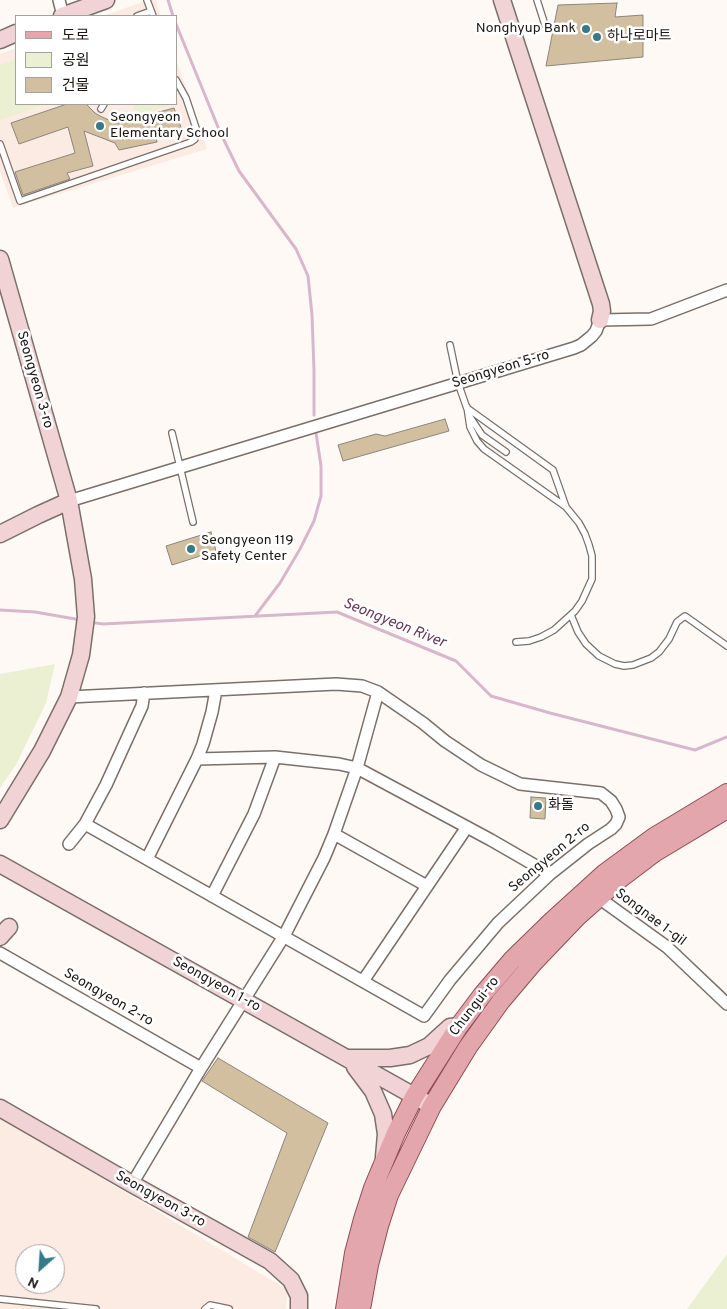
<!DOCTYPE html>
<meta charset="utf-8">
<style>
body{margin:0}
#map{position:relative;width:727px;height:1309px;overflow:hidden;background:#fff9f6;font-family:Overpass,"Noto Sans KR",sans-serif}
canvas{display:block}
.legend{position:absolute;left:15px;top:15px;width:162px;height:90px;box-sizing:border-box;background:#fff;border:1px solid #a4a2a1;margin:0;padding:6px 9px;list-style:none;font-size:15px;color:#1b1614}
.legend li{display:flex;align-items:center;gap:10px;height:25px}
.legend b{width:25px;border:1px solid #a4a2a1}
.north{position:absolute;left:15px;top:1244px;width:50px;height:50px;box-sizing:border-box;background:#fff;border:1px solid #a4a2a1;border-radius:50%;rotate:206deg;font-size:14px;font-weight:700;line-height:20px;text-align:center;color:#1b1614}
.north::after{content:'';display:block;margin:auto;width:18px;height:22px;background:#347a87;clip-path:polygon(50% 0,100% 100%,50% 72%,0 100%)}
</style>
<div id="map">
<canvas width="727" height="1309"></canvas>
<ul class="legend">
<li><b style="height:6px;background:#e3a6ad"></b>도로</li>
<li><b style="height:14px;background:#ecf0d2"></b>공원</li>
<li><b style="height:14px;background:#d2bfa0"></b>건물</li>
</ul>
<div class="north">N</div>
</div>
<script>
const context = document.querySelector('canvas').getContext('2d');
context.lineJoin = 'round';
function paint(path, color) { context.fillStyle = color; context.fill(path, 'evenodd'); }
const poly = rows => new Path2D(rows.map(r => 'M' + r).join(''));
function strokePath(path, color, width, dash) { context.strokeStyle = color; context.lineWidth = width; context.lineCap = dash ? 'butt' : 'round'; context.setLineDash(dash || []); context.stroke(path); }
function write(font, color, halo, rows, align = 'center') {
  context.font = font + ' Overpass,"Noto Sans KR",sans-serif'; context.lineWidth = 5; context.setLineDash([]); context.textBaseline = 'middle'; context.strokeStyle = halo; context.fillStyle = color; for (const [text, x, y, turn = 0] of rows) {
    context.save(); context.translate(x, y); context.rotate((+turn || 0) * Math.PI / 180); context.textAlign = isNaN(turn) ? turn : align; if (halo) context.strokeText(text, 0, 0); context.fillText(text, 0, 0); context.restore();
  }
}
const built = poly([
 [148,0,156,0,161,16,103,16],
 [16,48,16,104,176,104,176,59,207,149,13,208,0,171,0,54],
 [0,1117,288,1290,286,1309,0,1309],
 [25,1254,55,1254,55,1284,25,1284]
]);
const green = poly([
 [16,59,16,104,46,104,0,120,0,65],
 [133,104,170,104,171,105,137,116],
 [55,664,46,703,16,765,0,788,0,674],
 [727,1254,727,1309,687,1309]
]);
const stream = poly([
 [168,0,173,16],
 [176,24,220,132,239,171,296,249,308,276,312,315,314,370,314,415],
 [0,610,35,612,81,620],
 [255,616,280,583,300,549,314,521,321,496,321,466,316,433],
 [89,622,103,624,337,612,456,661,491,696,550,713,695,750,727,737]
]);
const building = poly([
 [617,3,615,17,643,15,643,57,546,66,558,5,617,3],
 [67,104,86,104,95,113,100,116,113,122,118,123,174,108,182,130,156,137,157,142,119,150,115,143,84,131,93,166,67,173,70,179,23,195,15,172,75,153,68,127,19,144,11,123,67,104],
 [445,419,449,431,343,461,338,445,376,434,385,436,445,419],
 [211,532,216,551,172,565,166,546,211,532],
 [531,797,546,798,545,819,530,818,531,797],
 [218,1058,328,1123,275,1252,248,1237,287,1133,202,1081,218,1058]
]);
const lane = poly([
 [147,0,153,16],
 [537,0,545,25],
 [137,16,151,11],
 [101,109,104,104],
 [0,144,20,201,191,142,195,139,197,131,186,98,176,80],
 [450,345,458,383,470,417,482,435,506,452],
 [467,407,470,427,477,441,484,449,566,507,579,523,585,534,589,545,592,556,592,579,582,601,575,611,554,630,541,637,529,641,516,642],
 [467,408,553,470,566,507],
 [172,433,193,522],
 [571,615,578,632,586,644,599,656,615,664,624,666,633,665,651,658,659,652,669,639,677,622,685,616,727,646],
 [0,1299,96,1309],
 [205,1309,210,1305,229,1309]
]);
const street = poly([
 [59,0,63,16],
 [69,501,574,348,581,345,592,336,596,331,600,320,651,319,727,290],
 [69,697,336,684,362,686,378,692,423,723,445,741,481,765,520,784,601,793,611,801,616,809,619,817,616,824,611,829,588,844,550,874,498,923,450,980,424,1016,85,824],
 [197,759,275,757,339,764,357,768,491,840,550,874],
 [334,834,427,886],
 [69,844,85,824,106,785,136,719,142,706,144,693],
 [147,859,197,759,203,744,212,712,216,690],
 [212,896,254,814,275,757],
 [599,898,667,947,727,1004],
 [0,953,201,1068],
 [363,981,467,827],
 [132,1184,201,1068,284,936,324,858,334,834,357,768,378,692]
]);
const secondary = poly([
 [502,0,601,304,602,311,600,320],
 [62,16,106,0],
 [0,40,16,33],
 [0,259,69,501,83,579,86,617,81,655,69,697,42,751,0,820],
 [0,534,38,515,69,501],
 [0,864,432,1106],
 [0,937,9,927],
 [349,1058,390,1058,410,1055,429,1046,450,1027,459,1026],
 [355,1067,373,1091,383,1114,386,1134,384,1157],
 [0,1108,132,1184,270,1261,291,1280,299,1296,299,1309]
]);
const primary = poly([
 [345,1309,354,1253,363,1219,373,1188,396,1133,414,1097,459,1026,483,994,512,960,551,922,605,873,654,837,727,793],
 [361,1309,369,1265,379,1226,389,1195,432,1106,468,1047,501,1001,534,962,577,917,621,878,654,853,727,809]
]);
const markers = [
 [586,29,5,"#347a87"],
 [597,37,5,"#347a87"],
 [100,126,5,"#347a87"],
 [191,549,5,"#347a87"],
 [538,806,5,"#347a87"]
];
const poiNames = [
 ["Nonghyup Bank",576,29,"right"],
 ["하나로마트",607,37],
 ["Seongyeon",110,118],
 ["Elementary School",110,134],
 ["Seongyeon 119",201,541],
 ["Safety Center",201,557],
 ["화돌",548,806]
];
const streetNames = [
 ["Seongyeon 5-ro",501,370,-17],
 ["Seongyeon 3-ro",34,380,74],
 ["Seongyeon 2-ro",550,858,-40],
 ["Songnae 1-gil",650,918,37],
 ["Seongyeon 1-ro",216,985,29],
 ["Seongyeon 2-ro",108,998,30],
 ["Chungui-ro",475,1007,-52],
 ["Seongyeon 3-ro",160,1200,29]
];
const waterNames = [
 ["Seongyeon River",394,624,22]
];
paint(built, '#fcebe2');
paint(green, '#ecf0d2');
strokePath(stream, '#d9b7cb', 3);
paint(building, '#d2bfa0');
strokePath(building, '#8c867b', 1);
strokePath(lane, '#7b6f69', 8);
strokePath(street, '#7b6f69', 14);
strokePath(secondary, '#7b6f69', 19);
strokePath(primary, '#914d54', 20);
strokePath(lane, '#fff', 5.5);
strokePath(street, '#fff', 11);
strokePath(secondary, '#f1d3d6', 16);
strokePath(primary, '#e3a6ad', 18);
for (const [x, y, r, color] of markers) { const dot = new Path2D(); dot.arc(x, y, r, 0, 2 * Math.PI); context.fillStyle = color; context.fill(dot); strokePath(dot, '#fff', 2); }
write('14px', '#1b1614', '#fff', poiNames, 'left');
write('14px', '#1b1614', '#fff', streetNames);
write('italic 15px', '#663856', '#fff', waterNames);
</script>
